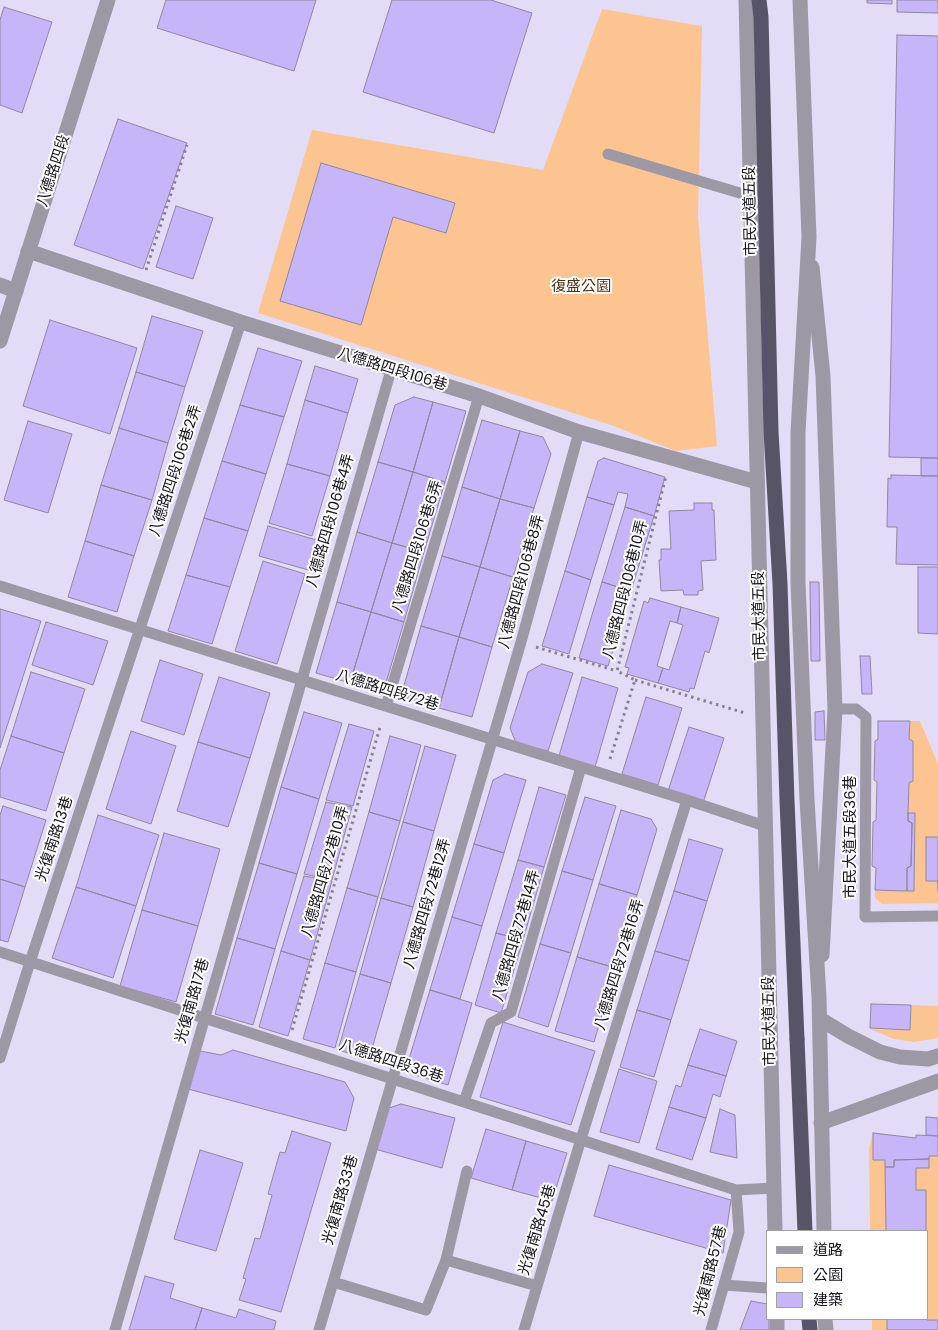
<!DOCTYPE html>
<meta charset="utf-8">
<style>
body{margin:0}
#map{position:relative;width:938px;height:1330px;overflow:hidden;background:#e3dcf7;font-family:Poppins,"Noto Sans TC",sans-serif}
canvas{display:block}
.legend{position:absolute;left:766px;top:1230px;width:162px;height:90px;box-sizing:border-box;background:#fff;border:1px solid #a1a1a4;margin:0;padding:6px 9px;list-style:none;font-size:15px;color:#15131c}
.legend li{display:flex;align-items:center;gap:10px;height:25px}
.legend b{width:25px;border:1px solid #a1a1a4}
</style>
<div id="map">
<canvas width="938" height="1330"></canvas>
<ul class="legend">
<li><b style="height:6px;background:#9c99a4"></b>道路</li>
<li><b style="height:14px;background:#fcc491"></b>公園</li>
<li><b style="height:14px;background:#c7b5f9"></b>建築</li>
</ul>
</div>
<script>
const context = document.querySelector('canvas').getContext('2d');
context.lineJoin = 'round';
function paint(path, color) { context.fillStyle = color; context.fill(path, 'evenodd'); }
const poly = rows => new Path2D(rows.map(r => 'M' + r).join(''));
function strokePath(path, color, width, dash) { context.strokeStyle = color; context.lineWidth = width; context.lineCap = dash ? 'butt' : 'round'; context.setLineDash(dash || []); context.stroke(path); }
function write(font, color, halo, rows, align = 'center') {
  context.font = font + ' Poppins,"Noto Sans TC",sans-serif'; context.lineWidth = 4; context.setLineDash([]); context.textBaseline = 'middle'; context.strokeStyle = halo; context.fillStyle = color; for (const [text, x, y, turn = 0] of rows) {
    context.save(); context.translate(x, y); context.rotate((+turn || 0) * Math.PI / 180); context.textAlign = isNaN(turn) ? turn : align; if (halo) context.strokeText(text, 0, 0); context.fillText(text, 0, 0); context.restore();
  }
}
const green = poly([
 [602,9,702,26,698,217,717,446,676,451,614,426,258,313,312,130,543,170],
 [910,721,920,721,938,764,938,903,882,904,875,898,875,890,914,891,915,813,908,813,909,783,913,780,913,741,909,739],
 [911,1005,938,1006,938,1038,914,1042,894,1039,870,1029,910,1030],
 [873,1133,916,1138,916,1135,938,1136,938,1330,872,1330,872,1319,927,1319,927,1231,870,1231,869,1148]
]);
const building = poly([
 [166,0,316,0,294,71,157,28,166,0],
 [392,0,491,0,532,13,494,133,363,92,392,0],
 [867,0,892,0,892,4,867,3,867,0],
 [897,0,938,0,938,13,897,12,897,0],
 [4,7,52,22,22,113,0,105,0,20,4,7],
 [897,35,938,36,938,458,889,457,897,35],
 [118,119,187,143,143,269,74,245,118,119],
 [321,163,455,203,446,233,393,217,361,325,280,301,321,163],
 [176,206,213,218,193,279,156,267,176,206],
 [152,316,203,331,185,387,136,372,152,316],
 [50,320,137,348,110,434,23,406,50,320],
 [258,348,302,361,284,417,240,405,258,348],
 [315,366,358,379,348,413,305,400,315,366],
 [136,372,185,387,168,443,119,428,136,372],
 [414,397,433,402,413,472,378,462,395,405,414,397],
 [305,400,348,413,330,476,287,464,305,400],
 [433,402,466,411,445,482,413,472,433,402],
 [240,405,284,417,266,474,222,461,240,405],
 [482,420,520,431,500,499,462,487,482,420],
 [28,421,72,434,48,513,4,500,28,421],
 [119,428,168,443,152,500,101,485,119,428],
 [520,431,543,437,551,454,534,508,500,499,520,431],
 [604,458,665,477,654,516,625,507,628,494,618,492,614,505,587,497,598,461,604,458],
 [921,458,938,458,938,476,921,476,921,458],
 [222,461,266,474,248,531,204,518,222,461],
 [378,462,413,472,392,543,357,532,378,462],
 [287,464,330,476,312,536,269,523,287,464],
 [413,472,445,482,424,552,392,543,413,472],
 [891,475,938,476,938,565,896,564,897,527,887,527,888,478,891,479,891,475],
 [101,485,152,500,134,556,85,541,101,485],
 [462,487,500,499,480,567,442,556,462,487],
 [587,497,614,505,591,580,565,571,587,497],
 [500,499,534,508,513,577,480,567,500,499],
 [694,503,712,503,712,510,714,510,716,560,701,561,703,590,698,591,698,595,684,595,683,590,661,591,659,560,661,560,661,549,671,549,669,511,694,510,694,503],
 [625,507,654,516,631,591,602,582,625,507],
 [204,518,248,531,230,587,186,575,204,518],
 [268,526,320,541,312,571,259,556,268,526],
 [357,532,392,543,371,612,337,602,357,532],
 [85,541,134,556,117,612,68,597,85,541],
 [392,543,424,552,404,622,371,612,392,543],
 [442,556,480,567,459,637,421,626,442,556],
 [263,561,305,574,277,664,235,651,263,561],
 [480,567,513,577,492,647,459,637,480,567],
 [918,567,938,567,938,634,918,633,918,567],
 [565,571,591,580,569,654,542,646,565,571],
 [186,575,230,587,212,644,168,631,186,575],
 [602,582,631,591,608,666,579,658,602,582],
 [810,582,819,582,820,661,811,661,810,582],
 [650,598,681,607,677,623,670,621,657,666,663,668,658,683,627,674,629,668,625,667,644,601,648,603,650,598],
 [337,602,371,612,350,683,316,673,337,602],
 [681,607,719,618,709,653,705,651,694,689,690,688,689,692,658,683,663,668,669,670,683,625,677,623,681,607],
 [0,609,41,621,0,748,0,609],
 [371,612,404,622,383,693,350,683,371,612],
 [46,622,108,641,93,685,32,665,46,622],
 [421,626,459,637,439,708,401,696,421,626],
 [459,637,492,647,472,717,439,708,459,637],
 [860,656,870,656,872,694,862,694,860,656],
 [160,660,203,674,184,735,141,721,160,660],
 [542,664,573,673,548,751,516,743,510,728,528,672,542,664],
 [31,672,85,689,64,753,11,736,31,672],
 [219,677,270,693,250,758,198,742,219,677],
 [582,677,618,688,595,767,559,756,582,677],
 [646,697,682,708,658,785,622,774,646,697],
 [824,711,825,740,815,740,815,712,824,711],
 [304,712,342,723,319,799,281,787,304,712],
 [878,721,910,721,909,739,913,741,913,781,909,783,908,813,908,821,912,823,911,866,907,868,907,891,875,890,876,868,872,866,873,822,876,820,877,782,874,780,875,741,878,739,878,721],
 [349,724,374,731,353,806,326,800,349,724],
 [689,727,724,738,703,803,668,791,689,727],
 [131,731,176,746,151,824,106,809,131,731],
 [11,736,64,753,46,811,0,797,0,770,11,736],
 [390,736,421,745,400,821,369,812,390,736],
 [198,742,250,758,228,827,177,811,198,742],
 [425,746,456,755,434,831,403,822,425,746],
 [505,774,526,780,504,853,474,844,493,780,505,774],
 [281,787,319,799,297,874,259,863,281,787],
 [539,787,566,795,544,867,518,860,539,787],
 [585,797,616,806,593,880,562,871,585,797],
 [326,802,352,807,332,880,304,874,326,802],
 [3,806,46,820,25,887,0,879,0,815,3,806],
 [621,810,651,819,657,829,637,895,599,884,621,810],
 [369,812,400,821,378,897,347,888,369,812],
 [908,813,915,813,914,891,907,891,907,868,911,866,912,823,908,821,908,813],
 [98,815,159,835,136,906,76,887,98,815],
 [403,822,434,831,413,907,381,898,403,822],
 [164,833,220,849,198,926,142,910,164,833],
 [926,837,938,837,938,891,938,881,926,881,926,837],
 [689,839,723,849,707,901,674,891,689,839],
 [474,844,504,853,482,926,452,917,474,844],
 [518,860,544,867,523,940,496,933,518,860],
 [259,863,297,874,275,949,237,938,259,863],
 [562,871,593,880,571,953,540,944,562,871],
 [304,876,332,881,310,960,281,951,304,876],
 [0,879,25,887,8,942,0,940,0,879],
 [599,884,637,895,616,968,577,957,599,884],
 [76,887,136,906,113,978,52,958,76,887],
 [347,888,378,897,356,972,325,963,347,888],
 [674,891,707,901,689,961,655,951,674,891],
 [381,898,413,907,391,983,360,974,381,898],
 [142,910,198,926,176,1002,120,986,142,910],
 [452,917,482,926,460,999,430,990,452,917],
 [496,933,523,940,501,1013,475,1005,496,933],
 [237,938,275,949,253,1025,215,1014,237,938],
 [540,944,571,953,548,1027,518,1017,540,944],
 [281,951,310,960,288,1036,259,1027,281,951],
 [655,951,689,961,671,1020,637,1010,655,951],
 [577,957,616,968,594,1042,555,1031,577,957],
 [325,963,356,972,335,1048,303,1039,325,963],
 [360,974,391,983,369,1059,338,1050,360,974],
 [430,990,472,1003,448,1085,405,1072,430,990],
 [871,1004,911,1005,910,1030,870,1028,871,1004],
 [637,1010,671,1020,654,1077,620,1067,637,1010],
 [503,1022,595,1051,571,1125,480,1097,503,1022],
 [700,1029,737,1041,726,1076,688,1065,700,1029],
 [233,1050,345,1082,354,1098,346,1131,188,1089,200,1051,221,1055,233,1050],
 [688,1065,726,1076,720,1097,713,1094,706,1118,669,1107,676,1085,681,1087,688,1065],
 [619,1069,657,1081,639,1143,600,1132,619,1069],
 [401,1104,455,1118,442,1168,375,1149,389,1108,401,1104],
 [669,1107,706,1118,692,1160,656,1149,669,1107],
 [720,1109,735,1115,737,1158,710,1152,720,1109],
 [926,1117,938,1118,938,1136,926,1135,926,1117],
 [486,1129,526,1141,512,1190,471,1178,486,1129],
 [292,1131,331,1143,281,1312,239,1300,246,1279,243,1278,255,1238,260,1239,272,1195,268,1194,280,1152,285,1153,292,1131],
 [873,1133,916,1138,916,1135,938,1136,938,1156,929,1156,929,1159,894,1160,894,1167,885,1167,885,1160,873,1160,873,1133],
 [526,1141,567,1153,552,1201,512,1190,526,1141],
 [200,1150,243,1163,216,1251,174,1239,200,1150],
 [929,1159,929,1168,916,1168,916,1190,926,1190,926,1231,886,1231,885,1167,894,1167,894,1160,929,1159],
 [609,1165,731,1200,723,1253,594,1216,609,1165],
 [145,1276,174,1284,170,1298,202,1308,195,1330,129,1330,145,1276],
 [927,1284,927,1320,938,1320,938,1330,887,1330,887,1319,927,1319,927,1284],
 [751,1301,767,1304,767,1319,769,1319,769,1330,740,1330,751,1301],
 [202,1308,236,1318,239,1309,276,1321,274,1330,195,1330,202,1308]
]);
const path = poly([
 [146,270,187,145],
 [536,647,617,671],
 [635,680,745,713],
 [610,759,635,680,617,671,666,476],
 [292,1030,381,724]
]);
const service = poly([
 [608,154,750,196],
 [0,586,687,800,765,826],
 [386,706,479,396],
 [835,709,856,709,866,717,865,917,938,916],
 [0,952,736,1190,774,1188],
 [0,1058,30,962,241,322],
 [464,1102,491,1023,511,1012,581,767],
 [446,1260,467,1171],
 [333,1282,426,1310,446,1260,537,1286],
 [724,1285,767,1288],
 [115,1330,391,370],
 [319,1330,521,642,579,432],
 [524,1330,581,1139,687,800],
 [711,1330,739,1232,736,1190]
]);
const minor = poly([
 [28,251,241,322,479,396,579,432,757,482],
 [812,267,823,376,835,709,822,955],
 [0,285,16,291],
 [820,1019,848,1036,880,1052,900,1057,928,1059,938,1056],
 [821,1123,938,1081]
]);
const tertiary = poly([
 [746,0,775,1231],
 [800,0,809,237,798,432,798,583,807,800,819,997,824,1231],
 [0,341,108,0],
 [777,1319,777,1330],
 [825,1319,826,1330]
]);
const trunk = poly([
 [759,0,761,17,771,432,780,584,787,801,797,1039],
 [809,1319,810,1330]
]);
const trunkBridge = poly([
 [797,1039,805,1231]
]);
const streetNames = [
 ["八德路四段",54,171,-72],
 ["市民大道五段",751,211,-91],
 ["八德路四段106巷",392,370,17],
 ["八德路四段106巷2弄",176,471,-72],
 ["八德路四段106巷4弄",331,521,-74],
 ["八德路四段106巷6弄",418,547,-73],
 ["八德路四段106巷8弄",522,582,-75],
 ["八德路四段106巷10弄",626,590,-76],
 ["市民大道五段",760,616,-91],
 ["八德路四段72巷",387,691,17],
 ["市民大道五段36巷",851,837,-90],
 ["光復南路13巷",55,839,-72],
 ["八德路四段72巷10弄",326,872,-74],
 ["八德路四段72巷12弄",428,904,-74],
 ["八德路四段72巷14弄",517,936,-74],
 ["八德路四段72巷16弄",620,965,-73],
 ["光復南路17巷",193,1001,-74],
 ["市民大道五段",770,1021,-91],
 ["八德路四段36巷",391,1062,18],
 ["光復南路33巷",341,1200,-74],
 ["光復南路45巷",538,1230,-73],
 ["光復南路57巷",711,1271,-76]
];
const parkNames = [
 ["復盛公園",581,287]
];
paint(green, '#fcc491');
paint(building, '#c7b5f9');
strokePath(building, '#8e88a0', 1);
strokePath(path, '#868194', 3, [2.5, 4]);
strokePath(service, '#9c99a4', 11);
strokePath(minor, '#9c99a4', 15);
strokePath(tertiary, '#9c99a4', 15);
strokePath(trunk, '#585468', 15);
strokePath(trunkBridge, '#585468', 15);
write('15px', '#15131c', '#fff', streetNames);
write('15px', '#4f3215', '#fff', parkNames);
</script>
